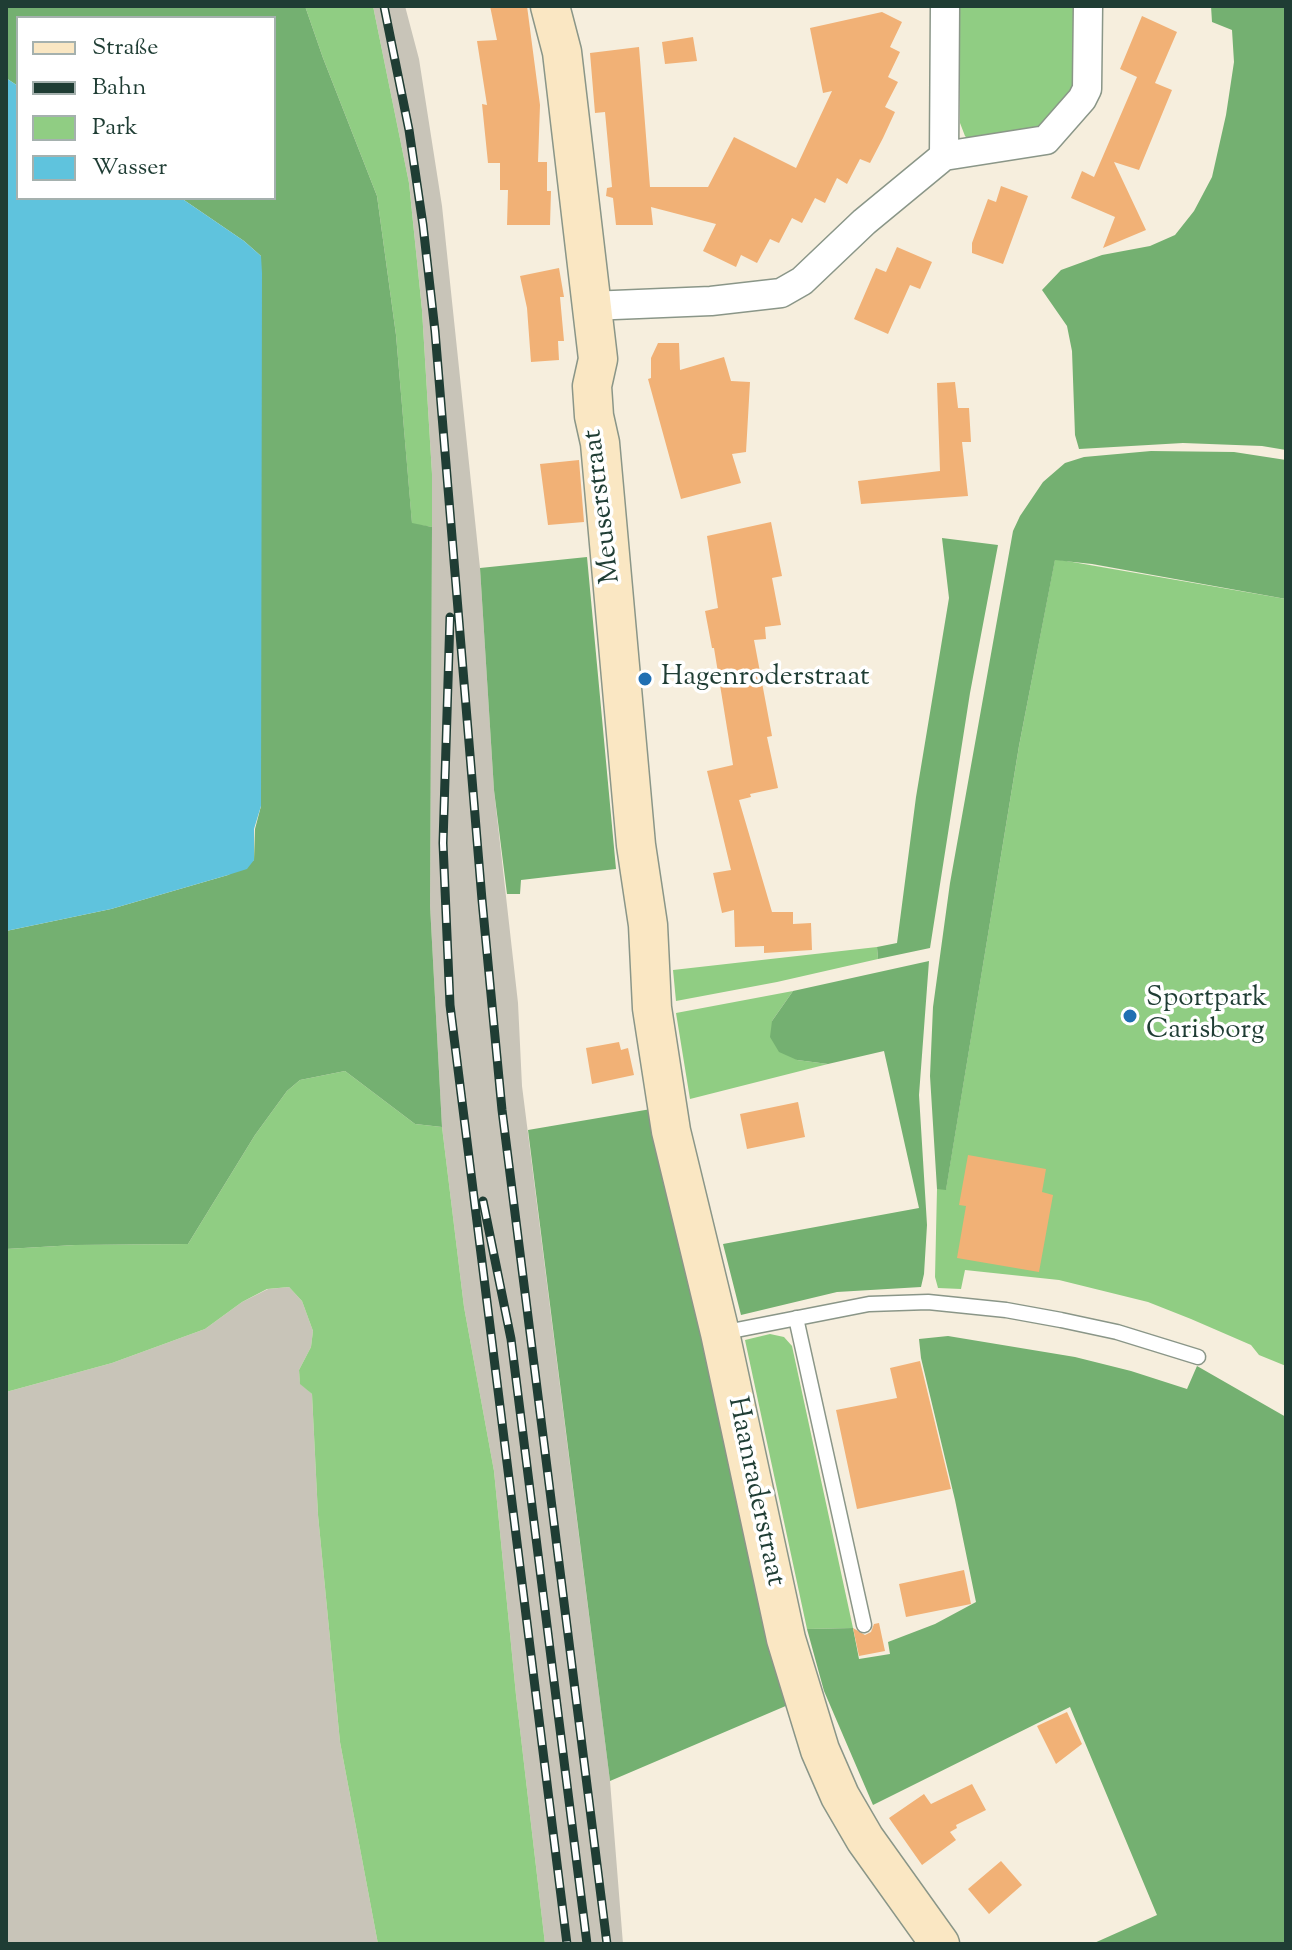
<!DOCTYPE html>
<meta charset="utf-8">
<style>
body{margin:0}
#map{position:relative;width:1292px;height:1950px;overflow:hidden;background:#f6eedd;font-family:"Sorts Mill Goudy",serif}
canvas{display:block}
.frame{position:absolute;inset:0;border:8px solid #1f3d34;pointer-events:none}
.legend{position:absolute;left:16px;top:16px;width:260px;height:184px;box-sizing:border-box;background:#fff;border:2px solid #a5b1ae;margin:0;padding:10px 14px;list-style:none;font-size:24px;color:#1f3d34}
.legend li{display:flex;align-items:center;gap:16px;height:40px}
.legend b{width:40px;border:2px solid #a5b1ae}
</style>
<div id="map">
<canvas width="1292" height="1950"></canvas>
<div class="frame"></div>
<ul class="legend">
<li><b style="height:10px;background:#fae7c3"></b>Straße</li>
<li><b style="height:10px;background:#1f3d34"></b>Bahn</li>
<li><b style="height:22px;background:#90cd83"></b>Park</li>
<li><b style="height:22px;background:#5fc3dd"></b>Wasser</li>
</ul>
</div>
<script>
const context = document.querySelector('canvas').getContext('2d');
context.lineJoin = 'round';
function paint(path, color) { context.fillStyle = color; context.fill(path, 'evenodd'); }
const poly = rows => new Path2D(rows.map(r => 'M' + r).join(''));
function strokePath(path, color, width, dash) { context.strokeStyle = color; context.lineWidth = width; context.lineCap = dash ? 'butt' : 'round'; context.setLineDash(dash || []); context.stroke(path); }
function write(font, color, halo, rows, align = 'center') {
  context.font = font + ' "Sorts Mill Goudy",serif'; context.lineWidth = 7; context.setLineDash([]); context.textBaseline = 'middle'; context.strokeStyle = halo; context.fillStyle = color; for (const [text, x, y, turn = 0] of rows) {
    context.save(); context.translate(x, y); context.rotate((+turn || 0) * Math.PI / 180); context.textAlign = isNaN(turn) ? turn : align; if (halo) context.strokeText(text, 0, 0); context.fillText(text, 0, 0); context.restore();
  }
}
const industrial = poly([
 [373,6,405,6,419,59,442,206,480,568,494,790,518,1003,522,1086,610,1781,623,1944,545,1944,516,1695,494,1471,464,1307,442,1127,430,905,432,474,422,310,409,183],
 [289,1287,302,1301,313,1331,311,1347,299,1370,300,1383,312,1394,318,1515,340,1742,378,1944,6,1944,6,1392,112,1363,205,1329,242,1302,268,1289]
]);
const green = poly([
 [305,6,373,6,409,183,422,310,432,474,432,527,412,524,396,335,377,196,323,58],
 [960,6,1079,6,1078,82,1045,127,970,141,965,136,960,123],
 [1055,559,1286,599,1286,1366,1259,1355,1251,1345,1191,1319,1148,1302,1059,1280,965,1270,961,1289,938,1288,935,1277,937,1189,946,1189,1019,746],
 [877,947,878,959,777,982,676,1001,673,970],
 [793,991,772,1021,797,1060,828,1064,690,1099,676,1013],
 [345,1071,415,1124,442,1127,464,1307,494,1471,516,1695,545,1944,378,1944,340,1742,318,1515,312,1394,300,1384,299,1370,311,1347,313,1331,302,1301,289,1287,267,1289,242,1302,205,1329,112,1363,6,1392,6,1249,75,1245,188,1244,255,1135,287,1091,300,1080],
 [770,1334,784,1337,792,1346,853,1628,807,1629,745,1340]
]);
const forest = poly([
 [6,6,305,6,323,58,377,196,396,335,412,523,432,527,430,905,442,1127,415,1124,345,1071,300,1080,287,1091,255,1135,188,1244,75,1245,6,1249,6,931,111,909,228,875,254,860,255,829,261,806,261,256,244,241,181,198,274,198,274,18,18,18,18,86,6,78],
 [1211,6,1286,6,1286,450,1262,446,1183,443,1079,449,1075,435,1072,351,1067,326,1042,290,1061,270,1102,255,1150,246,1175,235,1194,211,1212,177,1226,115,1234,62,1232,30,1212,22],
 [1151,451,1234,452,1286,460,1286,599,1092,564,1055,560,1019,746,946,1190,937,1189,930,1076,933,1007,950,883,1013,531,1020,516,1043,482,1065,463,1084,457],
 [942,538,998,545,970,693,930,948,878,959,877,947,897,943,916,797,949,598],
 [587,557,616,869,521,880,520,894,507,894,494,790,480,568],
 [929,961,919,1095,927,1225,924,1274,921,1287,837,1292,741,1315,723,1244,919,1208,884,1051,828,1064,797,1060,779,1052,770,1037,772,1021,793,991],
 [651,1109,788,1705,610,1781,528,1130],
 [948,1336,1075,1357,1131,1371,1187,1389,1197,1366,1286,1417,1286,1944,1092,1944,1157,1915,1070,1707,873,1805,824,1691,807,1629,853,1628,859,1659,890,1654,888,1642,935,1624,976,1602,955,1500,921,1358,919,1339]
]);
const water = poly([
 [6,78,18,86,18,198,181,198,244,241,261,256,262,273,261,806,254,829,254,860,247,869,228,875,111,909,6,931]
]);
const building = poly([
 [490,6,527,6,540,105,538,162,547,162,547,191,551,191,550,225,507,225,508,190,500,190,500,163,488,163,482,104,487,105,477,41,497,40],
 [882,12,902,22,890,47,900,52,888,77,898,82,885,107,895,112,883,138,870,163,860,159,847,184,837,178,825,203,815,198,802,223,792,218,779,243,770,239,757,263,741,255,736,267,703,251,716,224,651,207,653,225,616,225,613,198,606,196,607,188,612,187,605,112,595,113,590,53,639,47,650,187,708,187,734,137,796,168,832,91,823,93,810,28],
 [1142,16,1177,32,1155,83,1172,90,1139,170,1114,162,1146,230,1103,248,1115,217,1071,198,1082,171,1094,177,1137,77,1120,69],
 [693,37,697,61,665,64,662,42],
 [1001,186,1028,196,1003,264,972,253,972,243,988,199,996,202],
 [897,247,932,262,920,289,910,285,888,334,854,319,876,268,886,272],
 [559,268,564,297,560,297,564,341,558,341,559,360,531,362,527,308,520,276],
 [658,343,679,343,680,370,724,357,731,381,750,382,746,452,732,454,741,483,681,499,648,379,651,378,651,358],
 [955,382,958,408,969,408,971,442,962,442,968,496,861,504,858,481,940,471,937,383],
 [579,460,584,522,548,525,540,464],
 [771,522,782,576,772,578,781,625,765,627,766,639,754,640,772,736,767,737,778,788,750,794,751,797,739,800,772,912,793,912,793,924,811,923,812,950,764,953,764,946,735,947,734,910,722,913,713,873,731,870,707,771,733,765,714,648,712,648,705,611,718,608,707,536],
 [619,1042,621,1050,628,1048,634,1075,592,1084,586,1048],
 [798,1102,805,1137,747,1149,740,1114],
 [968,1155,1046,1169,1042,1192,1053,1195,1039,1272,957,1258,966,1206,959,1205],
 [920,1361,951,1489,857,1509,836,1410,897,1398,890,1368],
 [964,1570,971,1604,906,1617,899,1584],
 [879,1623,885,1651,859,1656,853,1628,865,1635,871,1632,874,1624],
 [1067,1712,1082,1744,1056,1764,1037,1726],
 [972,1784,986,1810,956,1825,957,1828,950,1832,956,1840,922,1865,889,1818,924,1794,931,1804],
 [1001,1861,1022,1885,989,1914,968,1889]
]);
const lane = poly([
 [796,1318,864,1625],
 [721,1333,869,1304,928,1302,1006,1310,1061,1320,1117,1332,1198,1357]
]);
const street = poly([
 [944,156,945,6],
 [590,306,711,301,781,293,802,281,864,222,944,156,1046,140,1082,99,1087,89,1088,6]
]);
const secondary = poly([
 [550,6,562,52,598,359,592,386,594,416,600,443,636,845,648,925,652,1008,671,1131,720,1333,786,1639,820,1750,840,1796,865,1839,940,1944]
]);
const rail = poly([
 [384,6,409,130,423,225,435,331,482,900,502,1110,607,1944],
 [450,617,443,843,450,1005,567,1944],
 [483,1201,511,1339,587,1944]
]);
const markers = [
 [645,679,8,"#1f6fb2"],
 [1130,1016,8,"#1f6fb2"]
];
const streetNames = [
 ["Meuserstraat",604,506,-97],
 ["Haanraderstraat",754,1492,78]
];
const poiNames = [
 ["Hagenroderstraat",661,679],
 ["Sportpark",1146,1000],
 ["Carisborg",1146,1032]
];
paint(industrial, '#c8c4b8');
paint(green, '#90cd83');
paint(forest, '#74b071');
paint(water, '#5fc3dd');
paint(building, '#f1b176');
strokePath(lane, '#8a9688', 17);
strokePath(street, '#8a9688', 31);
strokePath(secondary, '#8a9688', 41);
strokePath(lane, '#fff', 14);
strokePath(street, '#fff', 28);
strokePath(secondary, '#fae7c3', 38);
strokePath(rail, '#1f3d34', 9);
strokePath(rail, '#fff', 6, [18]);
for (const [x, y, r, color] of markers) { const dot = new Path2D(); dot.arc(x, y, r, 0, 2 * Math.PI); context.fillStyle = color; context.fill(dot); strokePath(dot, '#fff', 3); }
write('28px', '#1f3d34', '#fff', streetNames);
write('28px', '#1f3d34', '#fff', poiNames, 'left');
</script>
